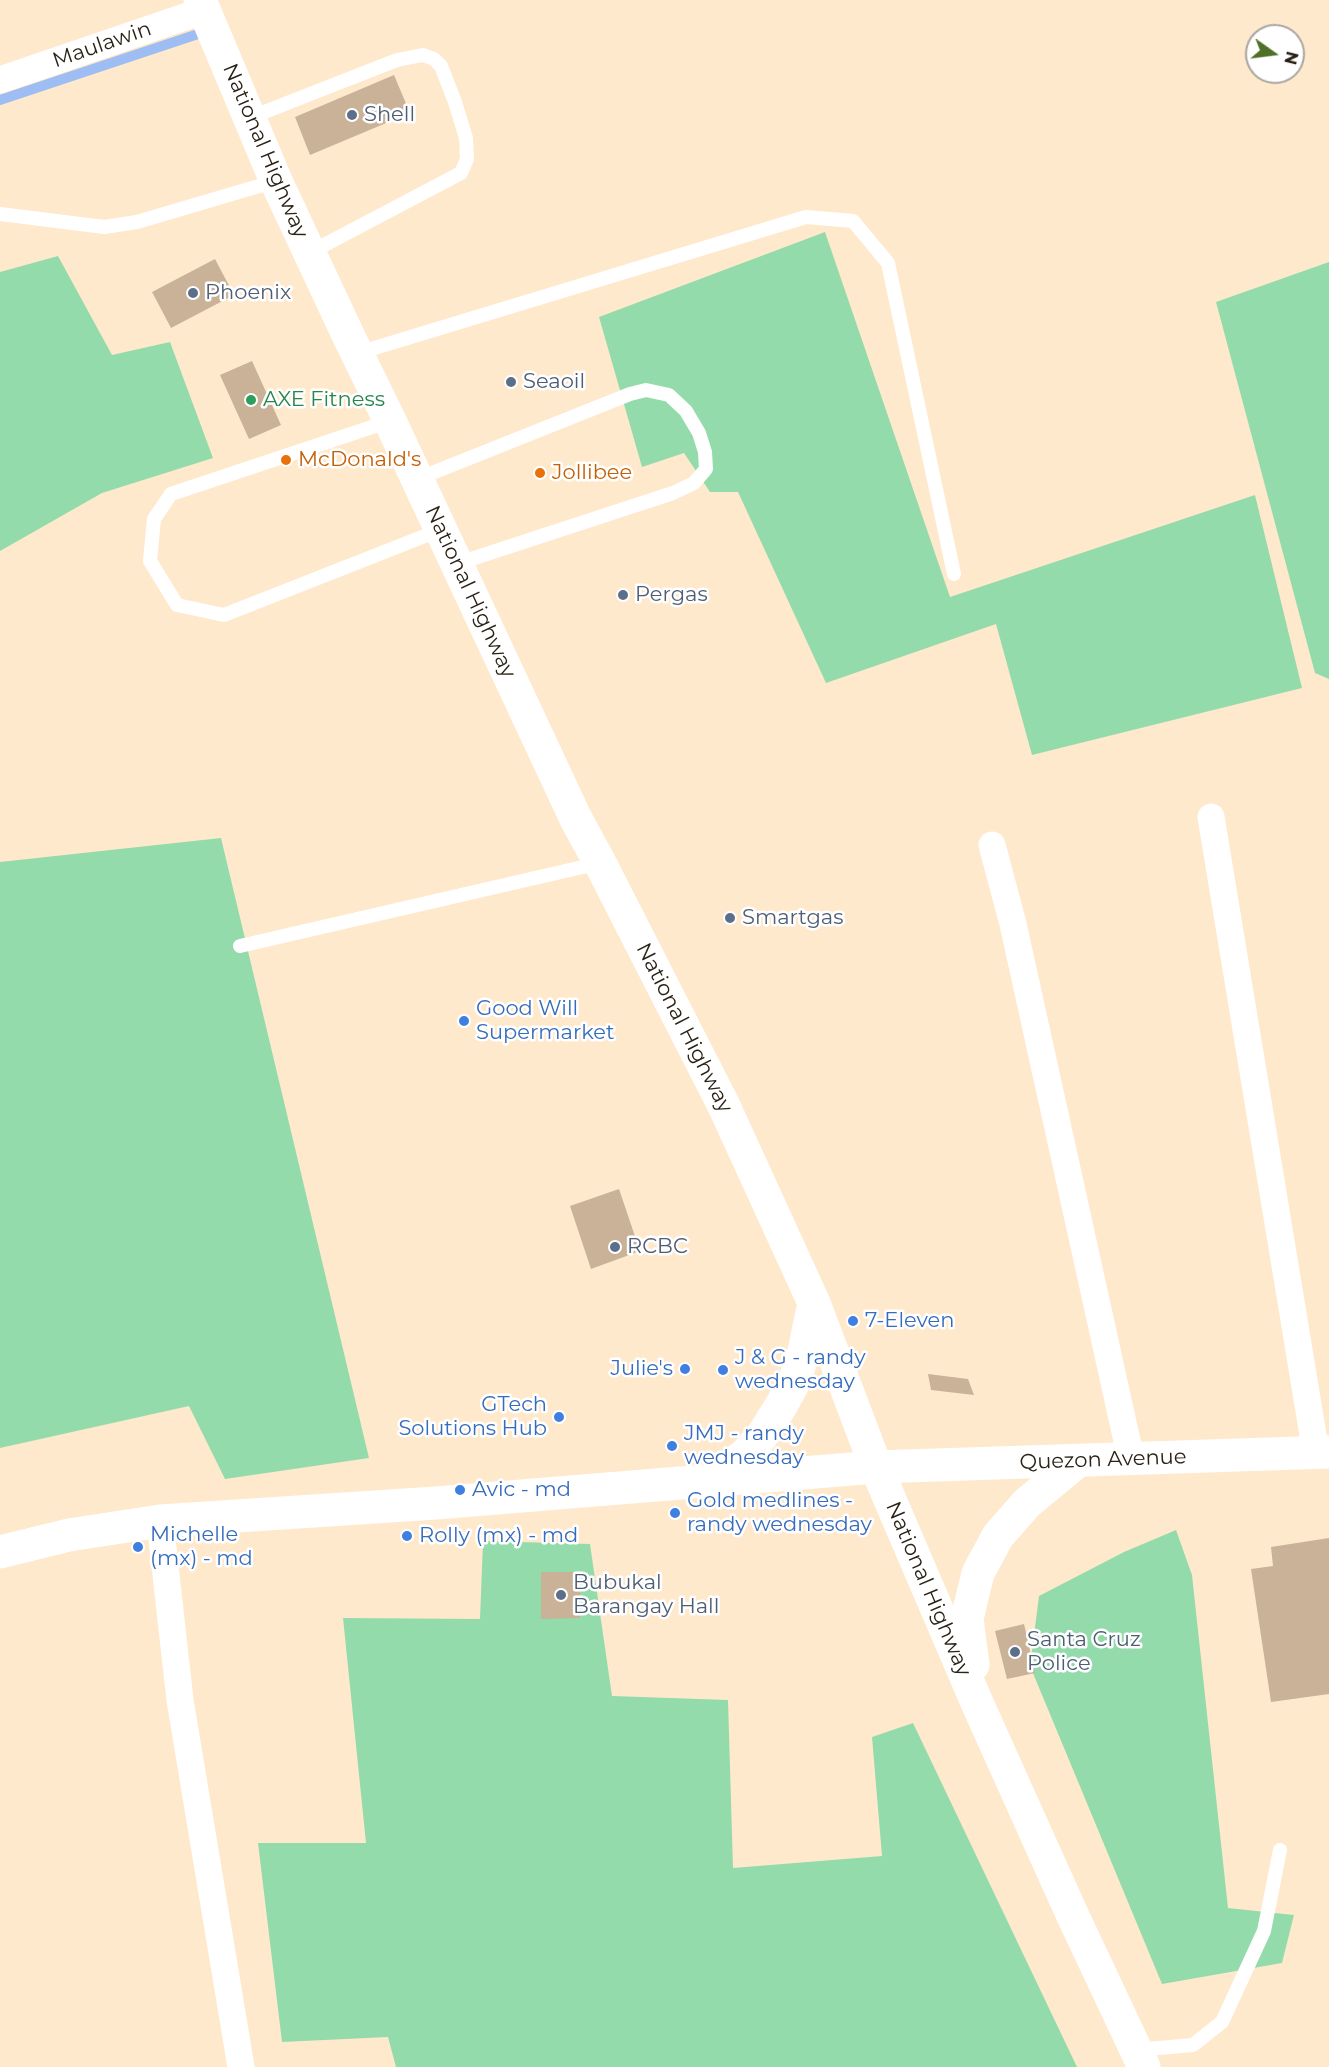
<!DOCTYPE html>
<style>
body{margin:0}
#map{position:relative;width:1329px;height:2067px;overflow:hidden;background:#ffe9cc;font-family:Montserrat,sans-serif}
canvas{display:block}
.north{position:absolute;left:1245px;top:24px;width:60px;height:60px;box-sizing:border-box;background:#fff;border:2px solid #aaa7a2;border-radius:50%;rotate:104deg;font-size:16px;font-weight:700;line-height:24px;text-align:center;color:#2a2217}
.north::after{content:'';display:block;margin:auto;width:21px;height:27px;background:#507027;clip-path:polygon(50% 0,100% 100%,50% 72%,0 100%)}
</style>
<div id="map">
<canvas width="1329" height="2067"></canvas>
<div class="north">N</div>
</div>
<script>
const context = document.querySelector('canvas').getContext('2d');
context.lineJoin = 'round';
function paint(path, color) { context.fillStyle = color; context.fill(path, 'evenodd'); }
const poly = rows => new Path2D(rows.map(r => 'M' + r).join(''));
function strokePath(path, color, width, dash) { context.strokeStyle = color; context.lineWidth = width; context.lineCap = dash ? 'butt' : 'round'; context.setLineDash(dash || []); context.stroke(path); }
function write(font, color, halo, rows, align = 'center') {
  context.font = font + ' Montserrat,sans-serif'; context.lineWidth = 5; context.setLineDash([]); context.textBaseline = 'middle'; context.strokeStyle = halo; context.fillStyle = color; for (const [text, x, y, turn = 0] of rows) {
    context.save(); context.translate(x, y); context.rotate((+turn || 0) * Math.PI / 180); context.textAlign = isNaN(turn) ? turn : align; if (halo) context.strokeText(text, 0, 0); context.fillText(text, 0, 0); context.restore();
  }
}
const green = poly([
 [825,232,950,597,1255,495,1302,688,1032,755,996,624,826,683,738,492,710,492,684,453,642,467,599,317],
 [58,256,112,355,170,342,213,458,102,493,0,551,0,272],
 [1329,262,1329,679,1315,673,1216,302],
 [221,838,369,1458,225,1479,189,1406,0,1448,0,862],
 [1176,1530,1192,1575,1228,1908,1294,1915,1282,1963,1162,1984,1030,1666,1039,1596,1124,1552],
 [483,1541,590,1544,612,1696,728,1700,733,1868,882,1856,872,1737,913,1723,1077,2067,396,2067,388,2037,282,2042,258,1843,366,1843,343,1618,480,1619]
]);
const stream = poly([
 [0,100,201,33]
]);
const building = poly([
 [394,75,410,113,310,155,295,117],
 [215,259,234,295,171,328,152,292],
 [252,361,281,425,249,439,220,375],
 [619,1189,640,1251,591,1269,570,1206],
 [928,1374,968,1379,974,1395,931,1390],
 [1329,1538,1329,1694,1271,1702,1251,1569,1273,1566,1271,1547],
 [541,1572,580,1572,580,1618,541,1619],
 [1024,1624,1035,1673,1007,1679,995,1631]
]);
const service = poly([
 [249,118,397,60,423,55,434,59,441,66,455,102,466,138,467,159,461,173,309,253],
 [0,214,104,227,137,222,276,181],
 [358,353,806,217,853,221,888,263,954,574],
 [390,421,171,494,154,519,150,561,177,605,224,615,440,530],
 [417,479,630,394,646,390,669,395,686,411,699,433,705,452,706,469,694,483,673,493,456,564],
 [240,946,600,863],
 [1136,2050,1193,2045,1222,2022,1264,1931,1280,1850]
]);
const minor = poly([
 [0,80,205,10],
 [1211,817,1316,1453],
 [992,845,1013,924,1131,1459],
 [160,1521,180,1700,241,2067]
]);
const secondary = poly([
 [0,1552,69,1535,160,1521,436,1503,876,1467,1329,1452]
]);
const primary = poly([
 [200,0,276,181,349,337,390,421,576,819,600,863,724,1106,814,1303,876,1467,978,1705,1072,1914,1144,2067],
 [709,1480,745,1455,764,1433,782,1404,794,1382,804,1351,814,1303],
 [973,1665,967,1619,978,1573,998,1536,1027,1503,1078,1461]
]);
const markers = [
 [352,115,6,"#5c6f8a"],
 [193,293,6,"#5c6f8a"],
 [511,382,6,"#5c6f8a"],
 [251,400,6,"#2e9e5b"],
 [286,460,6,"#e8710a"],
 [540,473,6,"#e8710a"],
 [623,595,6,"#5c6f8a"],
 [730,918,6,"#5c6f8a"],
 [464,1021,6,"#3f7fe0"],
 [615,1247,6,"#5c6f8a"],
 [853,1321,6,"#3f7fe0"],
 [685,1369,6,"#3f7fe0"],
 [723,1370,6,"#3f7fe0"],
 [559,1417,6,"#3f7fe0"],
 [672,1446,6,"#3f7fe0"],
 [460,1490,6,"#3f7fe0"],
 [675,1513,6,"#3f7fe0"],
 [407,1536,6,"#3f7fe0"],
 [138,1547,6,"#3f7fe0"],
 [561,1595,6,"#5c6f8a"],
 [1015,1652,6,"#5c6f8a"]
];
const streetNames = [
 ["Maulawin",102,45,-19],
 ["National Highway",265,151,67],
 ["National Highway",470,592,65],
 ["National Highway",684,1028,63],
 ["Quezon Avenue",1103,1460,-2],
 ["National Highway",928,1589,67]
];
const serviceNames = [
 ["Shell",364,115],
 ["Phoenix",205,293],
 ["Seaoil",523,382],
 ["Pergas",635,595],
 ["Smartgas",742,918],
 ["RCBC",627,1247],
 ["Bubukal",573,1583],
 ["Barangay Hall",573,1607],
 ["Santa Cruz",1027,1640],
 ["Police",1027,1664]
];
const leisureNames = [
 ["AXE Fitness",263,400]
];
const foodNames = [
 ["McDonald's",298,460],
 ["Jollibee",552,473]
];
const shopNames = [
 ["Good Will",476,1009],
 ["Supermarket",476,1033],
 ["7-Eleven",865,1321],
 ["J & G - randy",735,1358],
 ["wednesday",735,1382],
 ["Julie's",673,1369,"right"],
 ["GTech",547,1405,"right"],
 ["Solutions Hub",547,1429,"right"],
 ["JMJ - randy",684,1434],
 ["wednesday",684,1458],
 ["Avic - md",472,1490],
 ["Gold medlines -",687,1501],
 ["randy wednesday",687,1525],
 ["Michelle",150,1535],
 ["(mx) - md",150,1559],
 ["Rolly (mx) - md",419,1536]
];
paint(green, '#94dbab');
strokePath(stream, '#9dbdf3', 10);
paint(building, '#c9b298');
strokePath(service, '#fff', 14);
strokePath(minor, '#fff', 27);
strokePath(secondary, '#fff', 33);
strokePath(primary, '#fff', 33);
for (const [x, y, r, color] of markers) { const dot = new Path2D(); dot.arc(x, y, r, 0, 2 * Math.PI); context.fillStyle = color; context.fill(dot); strokePath(dot, '#fff', 2); }
write('21px', '#2a2217', '#fff', streetNames);
write('21px', '#4e5e75', '#fff', serviceNames, 'left');
write('21px', '#27864d', '#fff', leisureNames, 'left');
write('21px', '#c56008', '#fff', foodNames, 'left');
write('21px', '#366cbe', '#fff', shopNames, 'left');
</script>
